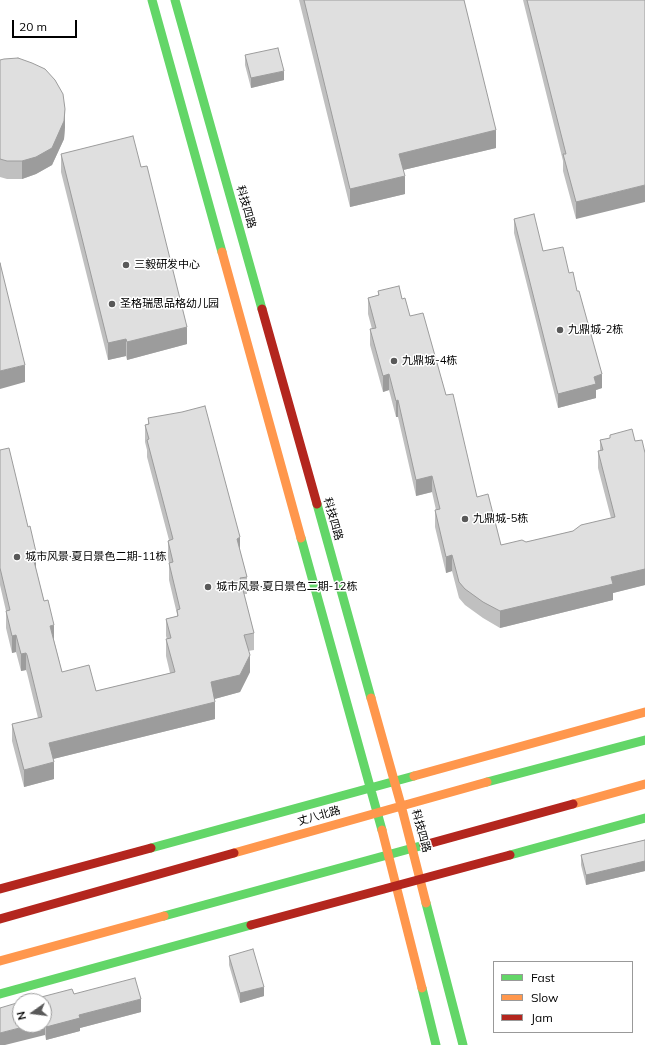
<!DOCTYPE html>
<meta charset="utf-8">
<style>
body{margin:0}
#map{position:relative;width:645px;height:1045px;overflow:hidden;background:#fff;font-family:Mulish,sans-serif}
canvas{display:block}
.legend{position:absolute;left:493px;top:961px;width:140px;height:72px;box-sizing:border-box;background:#fff;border:1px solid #999;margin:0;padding:5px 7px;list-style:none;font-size:12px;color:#000}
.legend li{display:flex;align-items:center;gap:8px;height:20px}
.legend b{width:20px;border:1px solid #999}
.north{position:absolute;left:12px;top:993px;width:40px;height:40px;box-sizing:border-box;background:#fff;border:1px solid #999;border-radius:50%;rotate:256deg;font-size:11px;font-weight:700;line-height:16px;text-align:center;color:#000}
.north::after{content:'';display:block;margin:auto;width:14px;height:18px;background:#595959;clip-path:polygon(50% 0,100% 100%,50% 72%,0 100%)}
.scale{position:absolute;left:12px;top:20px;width:65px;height:18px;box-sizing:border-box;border:2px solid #000;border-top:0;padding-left:5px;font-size:12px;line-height:14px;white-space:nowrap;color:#000;-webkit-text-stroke:3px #fff;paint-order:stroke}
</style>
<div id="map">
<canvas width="645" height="1045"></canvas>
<ul class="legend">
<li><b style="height:5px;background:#63d668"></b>Fast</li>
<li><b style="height:5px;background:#ff974d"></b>Slow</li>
<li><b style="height:5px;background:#b3261e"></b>Jam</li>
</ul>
<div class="north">N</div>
<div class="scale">20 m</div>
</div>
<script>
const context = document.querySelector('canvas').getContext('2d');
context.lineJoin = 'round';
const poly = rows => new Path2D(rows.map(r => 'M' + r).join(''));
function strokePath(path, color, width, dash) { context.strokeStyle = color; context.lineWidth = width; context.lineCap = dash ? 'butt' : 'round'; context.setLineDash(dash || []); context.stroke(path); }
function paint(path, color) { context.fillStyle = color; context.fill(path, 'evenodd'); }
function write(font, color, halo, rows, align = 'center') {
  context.font = font + ' Mulish,"Noto Sans SC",sans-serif'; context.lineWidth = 3; context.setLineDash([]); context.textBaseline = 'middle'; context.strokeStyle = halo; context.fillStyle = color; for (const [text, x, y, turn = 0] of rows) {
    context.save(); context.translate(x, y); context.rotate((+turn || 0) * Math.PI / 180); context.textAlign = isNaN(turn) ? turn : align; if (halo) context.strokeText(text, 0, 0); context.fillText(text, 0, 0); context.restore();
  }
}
const fast = poly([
 [152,0,222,252],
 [175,0,262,309],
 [317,504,371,698],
 [301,538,382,830],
 [487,782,645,740],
 [151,848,414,776],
 [510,855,645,818],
 [426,903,463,1045],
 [164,916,424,845],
 [422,988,436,1045],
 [0,994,251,925]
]);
const slow = poly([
 [222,252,301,538],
 [371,698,401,805,426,903],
 [414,776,645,712],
 [573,804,645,784],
 [382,830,422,988],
 [234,853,487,782],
 [0,961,164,916]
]);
const jam = poly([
 [262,309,317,504],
 [424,845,573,804],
 [0,889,151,848],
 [0,919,234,853],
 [251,925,510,855]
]);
const wall = poly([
 [299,0,464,0,496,148,403,170,405,194,350,207],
 [523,0,645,0,576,219,563,171,563,161],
 [245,55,284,80,251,88,245,65],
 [0,60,65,127,64,139,52,165,36,174,22,179,7,179,0,177],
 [61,154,141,167,187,344,127,360,126,356,108,360,61,172],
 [514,219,543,251,569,273,602,388,596,390,596,398,558,408,514,233],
 [378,291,402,299,410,316,446,395,477,497,501,545,526,542,573,531,611,518,598,468,598,451,600,451,600,440,610,438,610,435,635,441,645,453,645,586,645,585,613,593,613,600,500,628,483,618,465,605,459,598,452,571,446,573,435,527,435,510,436,510,432,492,416,496,398,417,396,417,389,390,383,392,370,345,370,329,372,329,368,314,368,298,378,295],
 [148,418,240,551,247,577,247,594,244,594,254,633,254,650,248,651,250,672,240,692,214,699,215,719,53,759,54,779,24,787,12,741,12,724,38,718,27,673,26,670,21,671,16,652,12,653,6,628,6,611,0,585,0,450,36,569,62,672,96,691,170,673,166,656,166,639,167,639,166,636,166,619,177,616,177,614,169,580,169,563,168,558,168,541,169,540,147,457,147,450,145,442,145,425,148,424],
 [645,840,645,871,586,885,581,865,581,855],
 [229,956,264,996,240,1003,229,965],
 [74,994,141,1012,80,1028,80,1031,46,1040,45,1035,44,1001]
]);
const shadedWall = poly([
 [284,71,284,80,251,88,251,78],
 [65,109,65,127,64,139,52,165,36,174,22,179,22,161],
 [496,130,496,148,399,171,399,154],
 [405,176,405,194,350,207,350,189],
 [645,185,645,202,576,219,576,202],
 [187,327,187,344,127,360,127,342],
 [126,339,126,356,108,360,108,343],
 [25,365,25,382,0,389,0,371],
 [389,374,389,390,383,392,383,376],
 [602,374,602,388,596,390,596,398,558,408,558,394,594,377],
 [398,400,398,417,396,417,396,401],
 [432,476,432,492,416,496,416,480],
 [240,537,240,554,237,539],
 [36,552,36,569,32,570,32,553],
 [452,555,452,571,446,573,446,557],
 [645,569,645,585,613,593,613,600,500,628,500,611,611,577],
 [54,625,54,642,50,626],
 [16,635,16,652,12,653,12,636],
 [26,653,26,670,21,671,21,654],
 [250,655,250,672,240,692,211,700,211,682],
 [215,702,215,719,49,760,49,743],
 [54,762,54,779,24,787,24,770],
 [645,861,645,871,586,885,586,875],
 [264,987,264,996,240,1003,240,993],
 [141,999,141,1012,80,1028,80,1031,46,1040,46,1027,79,1015],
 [45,1021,45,1035,5,1045,0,1045,0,1033,31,1025,44,1025,44,1022]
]);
const building = poly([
 [304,0,464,0,496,130,399,154,405,176,350,189,304,0],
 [527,0,645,0,645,185,576,202,563,154,566,154,527,0],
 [278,48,284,71,251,78,245,55,278,48],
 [18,58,32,63,45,69,55,80,63,94,65,109,64,121,52,148,36,157,22,161,7,161,0,159,0,60,4,59,18,58],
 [133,136,141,167,147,166,187,327,127,342,126,339,108,343,61,154,133,136],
 [534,214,543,251,563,247,569,273,573,272,577,291,579,291,602,374,594,377,596,384,558,394,514,219,534,214],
 [0,263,25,365,0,371,0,263],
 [399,286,402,299,405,298,410,316,423,313,446,395,453,394,477,497,488,494,501,545,522,540,526,542,573,531,581,525,615,517,598,451,603,450,600,440,610,438,610,435,632,429,635,441,642,440,645,453,645,570,645,569,611,577,613,584,500,611,483,602,465,589,459,582,452,555,446,557,435,510,440,509,432,476,416,480,398,400,396,401,389,374,383,376,370,329,376,328,368,298,379,295,378,291,399,286],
 [205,406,240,537,237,539,247,577,240,578,254,633,244,635,250,655,240,675,211,682,215,702,49,743,54,762,24,770,12,724,42,717,27,655,26,653,21,654,16,635,12,636,6,611,10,610,0,568,0,450,9,448,28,527,30,526,36,552,32,553,44,601,48,600,54,625,50,626,62,672,89,665,96,691,175,672,166,639,171,638,166,619,178,616,177,610,180,609,169,563,173,562,168,541,173,539,147,440,149,439,145,425,149,424,148,418,182,412,205,406],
 [645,840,645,861,586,875,581,855,645,840],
 [253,949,264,987,240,993,229,956,253,949],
 [135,978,141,999,79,1015,80,1018,46,1027,45,1021,44,1022,44,1001,26,1001,72,989,74,994,135,978],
 [20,1002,20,1025,31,1025,0,1033,0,1008,20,1002]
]);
const markers = [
 [126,265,4,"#595959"],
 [112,304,4,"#595959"],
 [560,330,4,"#595959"],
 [394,361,4,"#595959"],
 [465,519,4,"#595959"],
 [17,557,4,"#595959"],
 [208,587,4,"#595959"]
];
const streetNames = [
 ["科技四路",246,207,74],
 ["科技四路",333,519,74],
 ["丈八北路",319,816,-16],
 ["科技四路",421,831,75]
];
const poiNames = [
 ["三毅研发中心",134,265],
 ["圣格瑞思品格幼儿园",120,304],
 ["九鼎城-2栋",568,330],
 ["九鼎城-4栋",402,361],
 ["九鼎城-5栋",473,519],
 ["城市风景·夏日景色二期-11栋",25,557],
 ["城市风景·夏日景色二期-12栋",216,587]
];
strokePath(fast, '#63d668', 9);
strokePath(slow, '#ff974d', 9);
strokePath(jam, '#b3261e', 9);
paint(wall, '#c0c0c0');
paint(shadedWall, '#9c9c9c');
paint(building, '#dfdfdf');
strokePath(building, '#9c9c9c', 1);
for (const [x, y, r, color] of markers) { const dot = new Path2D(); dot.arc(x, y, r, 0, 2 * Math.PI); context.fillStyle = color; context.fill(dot); strokePath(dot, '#fff', 1.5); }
write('11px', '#000', '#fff', streetNames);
write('11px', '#000', '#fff', poiNames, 'left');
</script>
